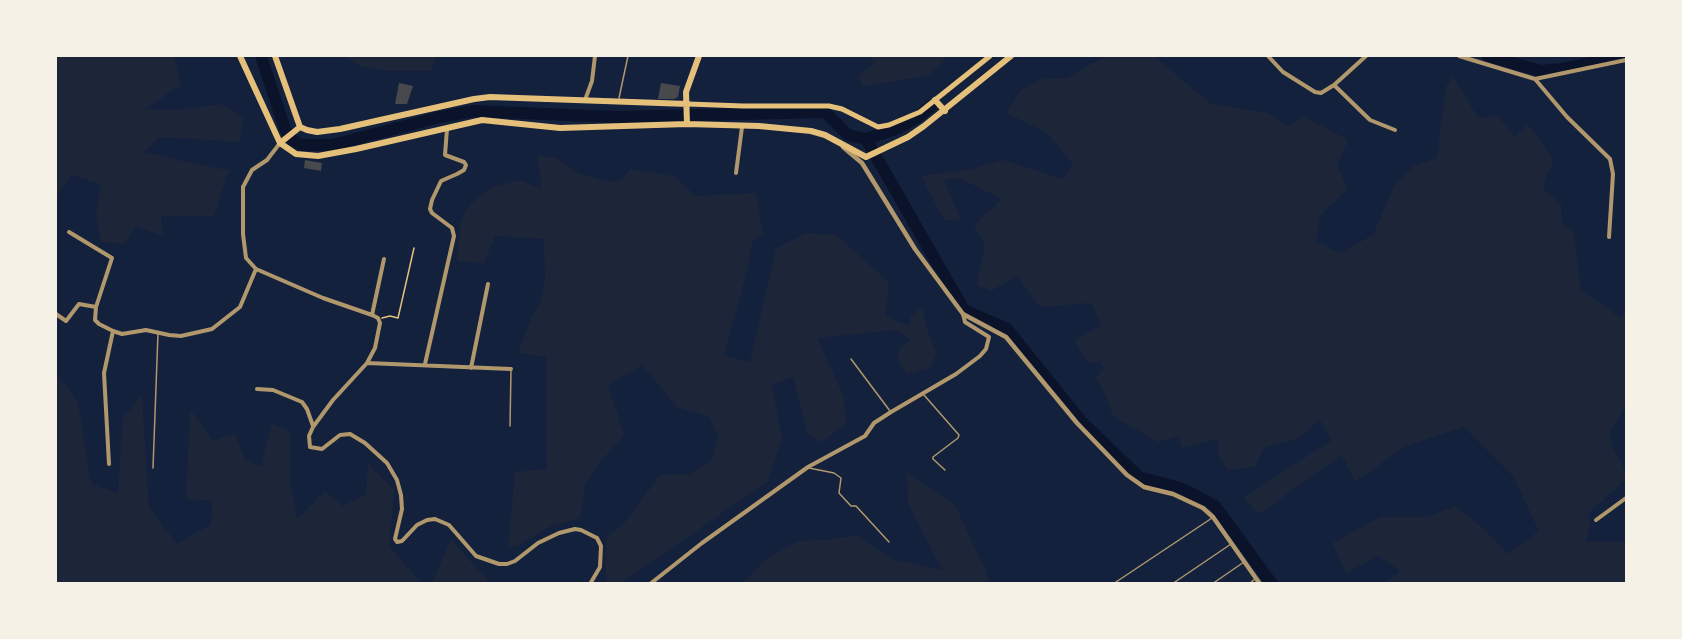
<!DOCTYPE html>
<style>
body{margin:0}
#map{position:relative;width:1682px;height:639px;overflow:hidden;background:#14213d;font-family:"Source Sans 3",sans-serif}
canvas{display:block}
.frame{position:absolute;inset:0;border:57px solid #f6f1e7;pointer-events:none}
</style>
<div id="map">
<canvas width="1682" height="639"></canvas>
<div class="frame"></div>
</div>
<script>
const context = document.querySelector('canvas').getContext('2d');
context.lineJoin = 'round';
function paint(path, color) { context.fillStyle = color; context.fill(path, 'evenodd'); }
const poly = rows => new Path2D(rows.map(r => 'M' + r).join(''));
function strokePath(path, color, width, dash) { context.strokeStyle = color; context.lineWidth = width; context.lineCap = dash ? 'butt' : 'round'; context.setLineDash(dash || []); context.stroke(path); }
const green = poly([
 [56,56,174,56,181,85,145,109,178,110,220,104,244,117,239,142,160,137,144,152,199,165,229,170,214,216,161,216,163,237,137,226,124,244,101,242,96,213,101,184,71,175,56,197],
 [344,56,437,56,431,71,387,71,362,67],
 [870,56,946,56,930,75,862,87,858,76,874,64],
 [1106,56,1154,56,1211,104,1267,113,1289,126,1303,116,1348,140,1337,165,1348,189,1320,215,1316,241,1340,253,1373,235,1393,188,1412,167,1437,158,1446,87,1453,76,1478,118,1498,116,1515,138,1527,123,1554,160,1547,175,1543,189,1561,204,1562,224,1573,230,1581,290,1621,318,1626,304,1626,405,1610,431,1612,446,1626,472,1626,479,1588,514,1590,524,1586,542,1626,541,1626,583,1386,583,1400,571,1378,556,1346,573,1333,543,1380,517,1426,517,1456,506,1486,531,1508,554,1539,531,1513,476,1464,427,1406,446,1355,482,1342,455,1259,514,1243,498,1332,440,1320,420,1297,439,1264,448,1255,467,1228,470,1219,457,1218,439,1182,448,1178,436,1158,442,1113,416,1105,394,1095,378,1104,369,1100,361,1088,363,1074,341,1101,325,1091,303,1040,307,1017,276,991,291,977,285,985,245,974,225,1002,199,959,178,944,180,961,221,944,220,921,176,973,169,1003,160,1063,179,1073,164,1047,133,1006,113,1020,91,1042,79,1067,78],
 [537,155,555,158,578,173,608,182,622,180,630,169,673,176,696,196,756,193,763,234,752,242,748,267,724,356,750,362,776,248,807,233,836,235,889,282,885,316,909,326,911,316,922,307,927,328,936,353,931,367,907,374,900,365,898,350,911,339,895,330,817,338,844,397,846,425,821,442,808,435,793,377,772,385,782,439,767,482,621,583,607,583,605,558,607,537,625,522,660,475,689,474,711,462,718,438,710,417,677,407,642,365,608,385,624,435,596,467,585,485,580,518,549,527,517,546,508,546,515,472,547,469,546,357,518,353,532,316,540,304,545,278,544,239,495,236,484,263,457,261,461,220,470,204,493,187,520,180,542,189],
 [56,376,60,378,78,402,91,484,118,493,123,418,142,395,149,507,177,544,211,524,212,501,186,499,190,409,213,441,235,434,246,461,261,466,272,423,290,432,290,483,297,520,325,491,342,506,366,494,368,463,394,490,389,546,421,583,56,583],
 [907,473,955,505,985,569,989,583,743,583,768,558,798,541,825,540,858,535,891,559,942,570,908,503],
 [451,540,486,578,487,583,432,583]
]);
const river = poly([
 [261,56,285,129,292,140,301,145,332,145,440,117,474,111,615,117,825,112,848,135,866,139,896,129,916,118,931,106],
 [1488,56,1541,71,1562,69,1626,56],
 [866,139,964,310,1007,329,1081,421,1139,477,1183,489,1215,506,1272,584]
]);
const building = poly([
 [399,83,413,86,407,104,395,104],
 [661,83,680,86,678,97,674,99,658,99],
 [305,160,322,163,321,171,304,168]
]);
const path = poly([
 [382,318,390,316,398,318,414,248]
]);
const service = poly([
 [619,98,628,56],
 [851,359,890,411],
 [924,395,959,435,958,438,933,457,933,459,945,470],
 [510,426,511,370],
 [153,468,158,333],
 [809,468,834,473,841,478,839,493,851,506,856,506,889,542],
 [1113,584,1212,518],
 [1172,584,1231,544],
 [1212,584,1244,562],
 [1249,584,1255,579]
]);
const minor = poly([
 [1268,56,1283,72,1315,92,1321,93,1334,85,1366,56],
 [1459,56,1535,79,1626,60],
 [1535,79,1567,117,1610,159,1613,174,1609,237],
 [1334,85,1370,120,1395,130],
 [585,100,592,81,595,56],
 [280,143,267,160,252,170,243,187,243,234,246,258,256,269,323,298,372,315,378,318,380,323,375,348,367,363,333,400,313,427,309,436,310,447,322,449,340,435,350,434,365,443,387,463,397,480,401,495,402,509,395,539,397,542,402,541,417,525,427,520,435,519,449,525,476,556,499,564,507,564,515,561,538,543,559,533,575,529,581,530,597,538,601,546,600,567,590,584],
 [736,173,742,127],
 [69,232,112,258,96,307,95,320,99,324,113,331,122,334,146,330,169,335,181,336,212,329,240,307,256,269],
 [56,314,66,321,79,304,96,307],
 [372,315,384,259],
 [367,363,511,369],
 [425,364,454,236,452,228,432,213,430,209,432,200,441,181,457,174,464,170,466,165,464,162,445,155,447,129],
 [471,368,488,284],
 [257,389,273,390,302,402,307,409,313,426],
 [109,464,104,373,113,331],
 [1596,520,1626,498],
 [650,584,702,543,808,467,865,436,874,423,891,412,956,374,980,356,986,349,989,337,965,322,963,314]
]);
const tertiary = poly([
 [843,147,862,163,915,249,963,314,1006,337,1077,423,1127,475,1144,487,1173,494,1203,508,1213,517,1260,584]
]);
const secondary = poly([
 [688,104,743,106,829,106,842,109,878,127,889,125,920,112,990,56]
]);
const primary = poly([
 [240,56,280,143,296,154,318,156,356,149,482,120,560,128,687,124,759,126,811,131,825,135,866,157,908,137,924,126,1011,56],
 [275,56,300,127,307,130,317,132,340,129,474,99,490,97,688,104],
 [935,100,945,111],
 [687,124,686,92,699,56],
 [280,143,300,127]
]);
paint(green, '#1d2539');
strokePath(river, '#0b132b', 12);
paint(building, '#48494c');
strokePath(path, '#e5c07b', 1.5);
strokePath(service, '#b1986c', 1.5);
strokePath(minor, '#b1986c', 4);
strokePath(tertiary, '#b1986c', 4.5);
strokePath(secondary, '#e5c07b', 5);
strokePath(primary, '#e5c07b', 6);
</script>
